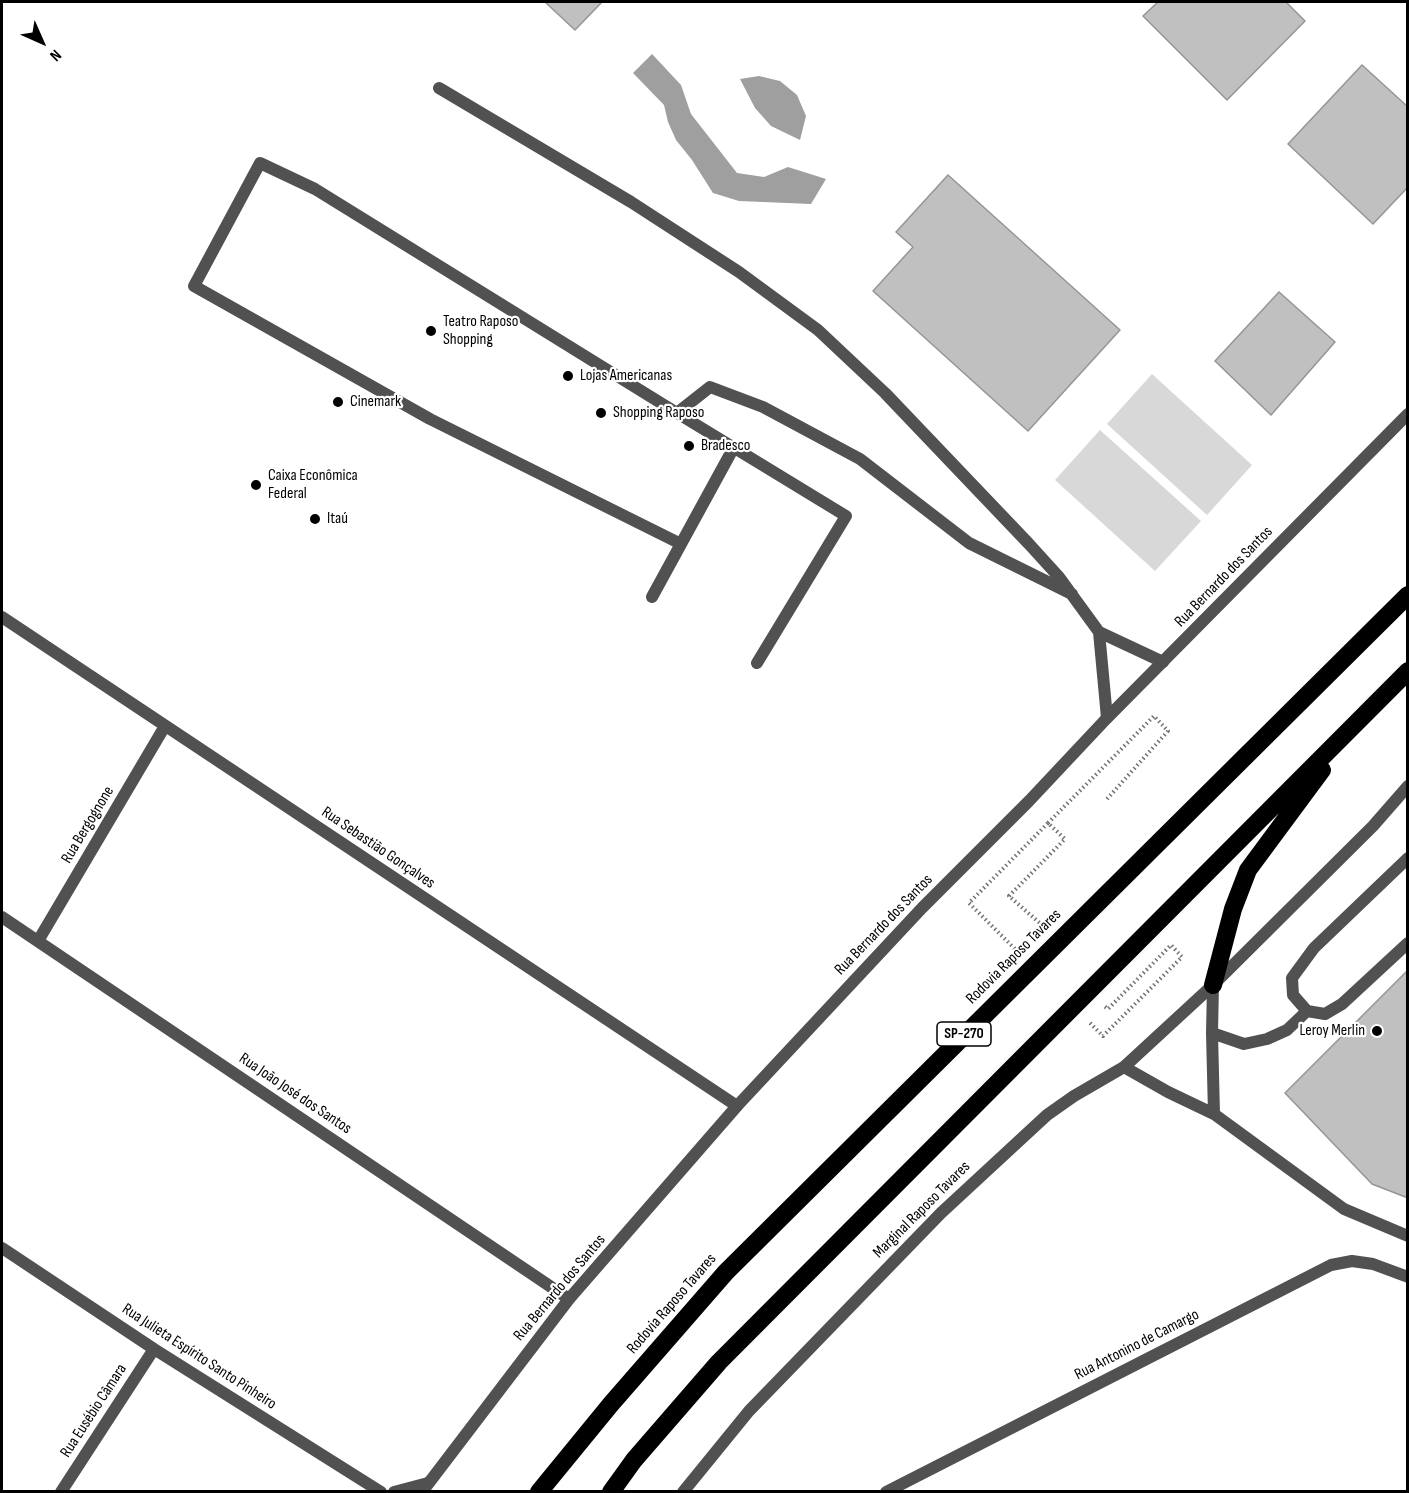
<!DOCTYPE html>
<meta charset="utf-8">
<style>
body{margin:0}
#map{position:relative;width:1409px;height:1493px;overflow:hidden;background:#fff;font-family:"Sofia Sans Condensed",sans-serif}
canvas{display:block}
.frame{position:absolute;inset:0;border:3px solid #000;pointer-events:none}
.north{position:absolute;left:12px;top:12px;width:60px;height:60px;-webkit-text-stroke:4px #fff;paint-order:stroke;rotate:135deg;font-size:16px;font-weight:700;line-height:24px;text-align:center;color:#000}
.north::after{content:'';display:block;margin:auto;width:21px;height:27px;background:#000;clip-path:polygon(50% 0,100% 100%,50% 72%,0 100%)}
</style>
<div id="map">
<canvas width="1409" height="1493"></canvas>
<div class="frame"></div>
<div class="north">N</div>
</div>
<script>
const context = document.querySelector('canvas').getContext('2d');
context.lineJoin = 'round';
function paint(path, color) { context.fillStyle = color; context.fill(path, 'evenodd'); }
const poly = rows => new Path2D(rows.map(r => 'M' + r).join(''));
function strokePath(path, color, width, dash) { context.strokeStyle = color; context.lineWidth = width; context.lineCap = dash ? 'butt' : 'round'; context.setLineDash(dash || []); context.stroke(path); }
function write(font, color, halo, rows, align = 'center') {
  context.font = font + ' "Sofia Sans Condensed",sans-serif'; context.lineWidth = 4.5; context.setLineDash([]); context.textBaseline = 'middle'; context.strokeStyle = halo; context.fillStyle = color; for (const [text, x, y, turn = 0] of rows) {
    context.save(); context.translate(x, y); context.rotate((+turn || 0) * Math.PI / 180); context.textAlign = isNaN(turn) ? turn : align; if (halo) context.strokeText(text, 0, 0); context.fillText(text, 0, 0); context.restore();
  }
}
const green = poly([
 [1152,374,1252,465,1207,515,1107,424],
 [1100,430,1201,521,1155,571,1055,480]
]);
const water = poly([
 [652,54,681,85,691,114,737,173,764,177,788,167,826,179,811,204,739,201,713,193,692,160,676,140,668,122,664,105,633,73],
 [759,76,780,81,797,95,806,116,800,140,771,126,755,108,740,79]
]);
const building = poly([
 [545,2,602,2,575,30,545,2],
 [1158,2,1286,2,1305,21,1227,100,1143,16,1158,2],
 [1362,65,1408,107,1408,187,1373,224,1288,144,1362,65],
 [948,175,1120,330,1028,431,873,291,913,247,896,232,948,175],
 [1279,292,1335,342,1271,415,1215,361,1279,292],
 [1408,970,1408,1198,1372,1184,1285,1093,1408,970]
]);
const path = poly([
 [1048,823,1154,716,1168,731,1107,799],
 [1018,952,969,903,1048,823,1065,839,1009,896,1043,926],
 [1090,1023,1103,1036,1182,957,1171,945,1108,1009,1104,1006]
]);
const service = poly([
 [439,88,631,202,739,272,818,330,885,393,1029,544,1059,577,1099,632],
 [677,413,846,516,757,663],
 [681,544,430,419,194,286,260,163,315,189,677,413,710,387,763,407,860,459,969,543,1072,594],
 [652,597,734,447],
 [1107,718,1099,632,1163,662],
 [1408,858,1314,948,1292,978,1293,995,1307,1011,1325,1014,1342,1004,1408,943],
 [1213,985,1212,1033,1214,1114],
 [1212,1033,1244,1044,1267,1039,1287,1030,1307,1011],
 [1124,1067,1168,1092,1214,1114,1344,1209,1408,1236]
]);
const minor = poly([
 [2,617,737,1106],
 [2,917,569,1299],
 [38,941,165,726],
 [2,1248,154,1349,381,1492],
 [61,1492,154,1349],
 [394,1492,428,1483],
 [886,1492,1331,1265,1352,1261,1373,1264,1408,1277]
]);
const tertiary = poly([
 [422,1492,569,1299,737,1106,922,908,1029,801,1107,718,1408,414],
 [683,1492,749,1411,941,1213,1047,1115,1074,1096,1124,1067,1213,985,1373,826,1408,786]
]);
const motorway = poly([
 [1213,985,1233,909,1248,870,1322,770],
 [539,1492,611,1404,726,1272,1408,595],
 [611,1492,634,1460,719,1362,1408,671]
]);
const markers = [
 [431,331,6,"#000"],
 [568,376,6,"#000"],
 [338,402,6,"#000"],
 [601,413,6,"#000"],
 [689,446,6,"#000"],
 [256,485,6,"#000"],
 [315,519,6,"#000"],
 [1377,1031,6,"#000"]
];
const shields = [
 [964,1034,54]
];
const shieldNames = [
 ["SP-270",964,1034]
];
const poiNames = [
 ["Teatro Raposo",443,322],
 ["Shopping",443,340],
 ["Lojas Americanas",580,376],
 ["Cinemark",350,402],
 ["Shopping Raposo",613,413],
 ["Bradesco",701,446],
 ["Caixa Econômica",268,476],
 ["Federal",268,494],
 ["Itaú",327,519],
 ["Leroy Merlin",1365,1031,"right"]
];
const streetNames = [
 ["Rua Bernardo dos Santos",1224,577,-46],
 ["Rua Bergognone",88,825,-59],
 ["Rua Sebastião Gonçalves",378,848,34],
 ["Rua Bernardo dos Santos",884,925,-46],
 ["Rodovia Raposo Tavares",1014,957,-45],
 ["Rua João José dos Santos",295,1094,34],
 ["Marginal Raposo Tavares",922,1210,-45],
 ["Rua Bernardo dos Santos",560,1288,-50],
 ["Rodovia Raposo Tavares",672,1304,-49],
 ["Rua Antonino de Camargo",1137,1345,-27],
 ["Rua Julieta Espírito Santo Pinheiro",199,1357,33],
 ["Rua Eusébio Câmara",94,1411,-57]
];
paint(green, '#d8d8d8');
paint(water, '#9f9f9f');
paint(building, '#c0c0c0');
strokePath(building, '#959595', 1.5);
strokePath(path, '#737373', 4, [1.5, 3]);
strokePath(service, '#515151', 12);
strokePath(minor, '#515151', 12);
strokePath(tertiary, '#515151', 12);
strokePath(motorway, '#000', 18);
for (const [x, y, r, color] of markers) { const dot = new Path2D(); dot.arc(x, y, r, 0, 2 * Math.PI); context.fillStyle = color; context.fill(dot); strokePath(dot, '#fff', 2); }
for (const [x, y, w] of shields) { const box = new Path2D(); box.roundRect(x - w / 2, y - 12, w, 24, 4.5); context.fillStyle = '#fff'; context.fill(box); strokePath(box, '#000', 1.5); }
write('bold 15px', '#000', null, shieldNames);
write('16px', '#000', '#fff', poiNames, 'left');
write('16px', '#000', '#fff', streetNames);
</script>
